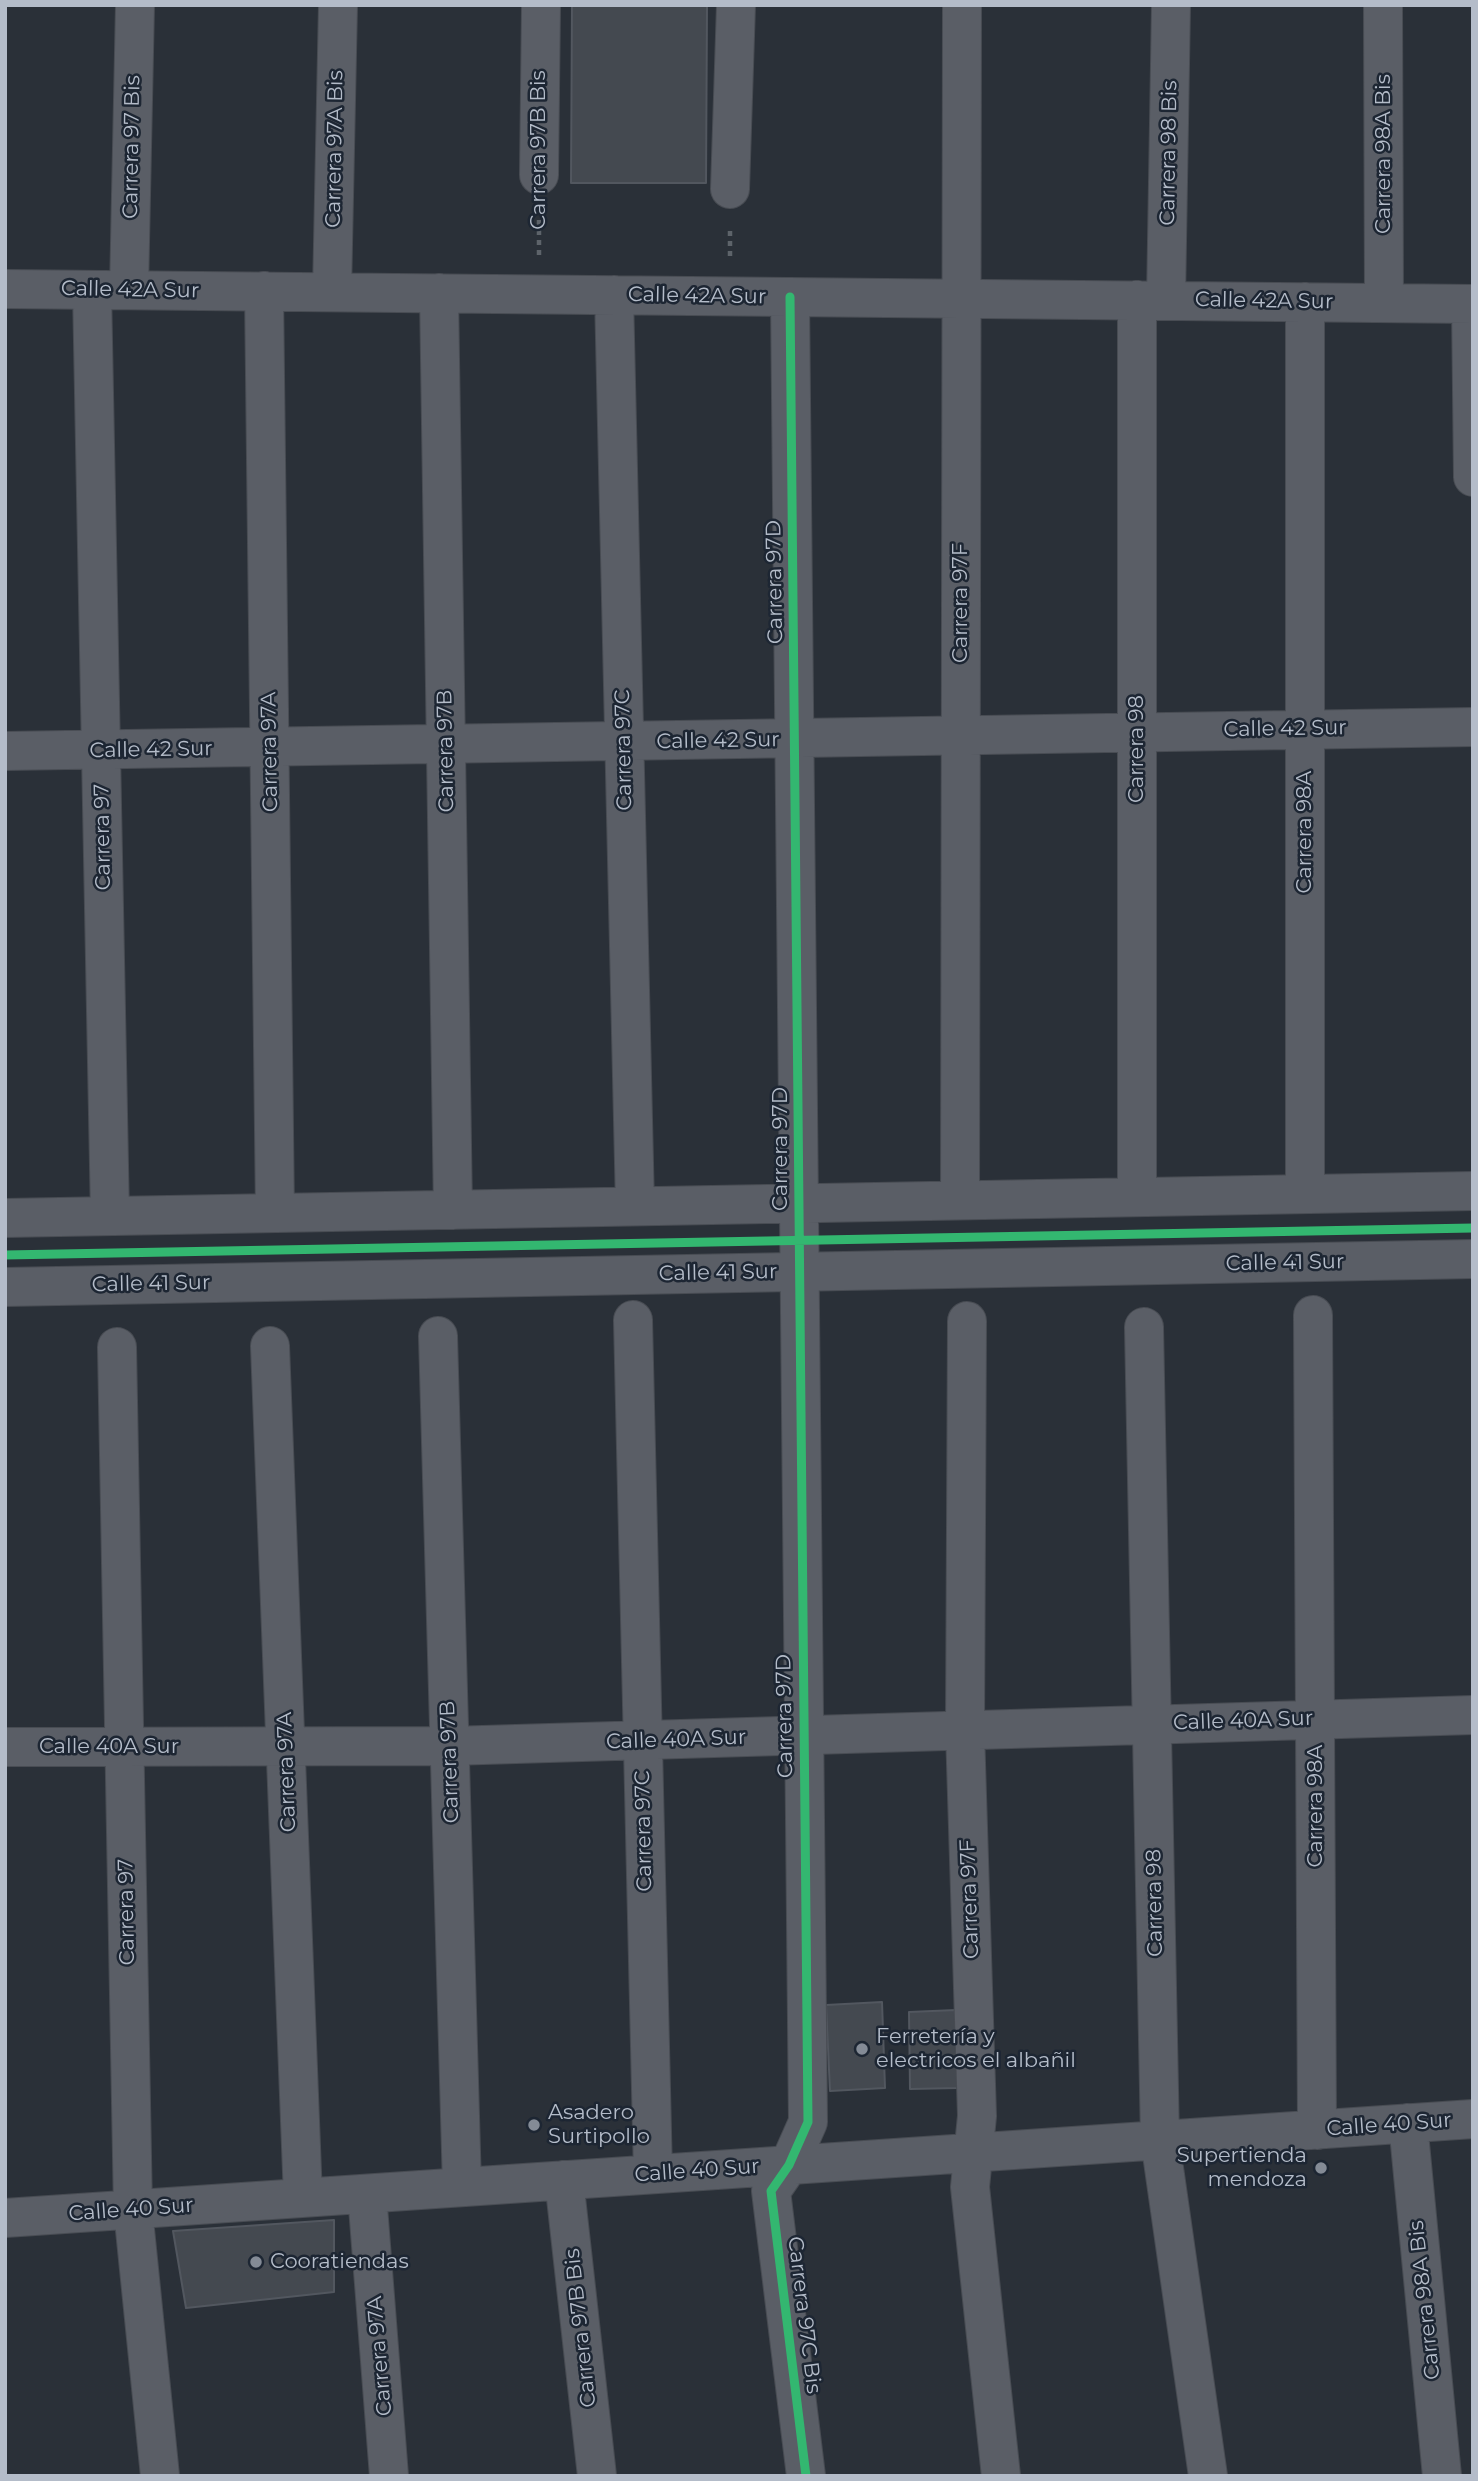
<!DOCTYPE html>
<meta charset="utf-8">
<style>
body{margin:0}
#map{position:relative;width:1478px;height:2481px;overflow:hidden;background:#2a3038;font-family:Montserrat,sans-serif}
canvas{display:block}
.frame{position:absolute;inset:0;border:7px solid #b4bcc9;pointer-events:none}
</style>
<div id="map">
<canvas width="1478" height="2481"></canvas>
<div class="frame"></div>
</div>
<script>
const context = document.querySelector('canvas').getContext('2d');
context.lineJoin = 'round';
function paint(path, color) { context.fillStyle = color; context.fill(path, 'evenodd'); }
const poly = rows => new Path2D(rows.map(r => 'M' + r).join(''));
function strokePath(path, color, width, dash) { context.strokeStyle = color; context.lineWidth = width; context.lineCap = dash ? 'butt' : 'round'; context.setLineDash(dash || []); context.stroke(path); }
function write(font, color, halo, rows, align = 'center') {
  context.font = font + ' Montserrat,sans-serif'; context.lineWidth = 5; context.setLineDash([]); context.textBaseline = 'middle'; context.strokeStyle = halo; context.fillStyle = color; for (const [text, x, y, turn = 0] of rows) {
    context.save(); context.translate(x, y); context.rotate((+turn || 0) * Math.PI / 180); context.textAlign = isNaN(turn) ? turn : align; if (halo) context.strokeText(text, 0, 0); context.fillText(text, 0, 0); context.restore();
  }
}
const building = poly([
 [572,5,707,5,706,183,571,183,572,5],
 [882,2002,885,2088,830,2091,826,2005,882,2002],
 [956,2010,958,2088,910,2089,909,2012,956,2010],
 [334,2220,334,2292,186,2308,173,2231,334,2220]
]);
const path = poly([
 [539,255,539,214],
 [730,256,730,230]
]);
const street = poly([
 [1383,5,1384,303],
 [539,175,541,5],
 [730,189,736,5],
 [5,289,1473,304],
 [92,290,110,1216],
 [129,290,135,5],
 [264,291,275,1213],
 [332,292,338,5],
 [439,293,453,1210],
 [614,295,635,1206],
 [790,297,808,2122,789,2165,771,2191,806,2476],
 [1137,300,1137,1197],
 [1166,300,1171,5],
 [1471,304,1473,477],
 [5,751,1473,727],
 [1305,1194,1305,302],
 [960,1200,962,5],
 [5,1218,1473,1191],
 [5,1287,1473,1259],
 [1313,1315,1317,2130],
 [633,1320,653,2174],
 [967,1321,965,1731,977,2116,970,2187,1001,2476],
 [1144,1327,1160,2140,1208,2476],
 [438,1336,462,2187],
 [270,1346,303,2198],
 [117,1347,133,2210,160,2476],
 [5,1747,450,1746,1473,1715],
 [1408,2123,1442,2476],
 [564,2180,597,2476],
 [367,2194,389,2476],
 [5,2218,1473,2119]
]);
const cycleway = poly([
 [790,297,808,2122,789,2165,771,2191,806,2476],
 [5,1255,1473,1228]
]);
const markers = [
 [862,2049,7,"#848b96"],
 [534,2125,7,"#848b96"],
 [1321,2168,7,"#848b96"],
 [256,2262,7,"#848b96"]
];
const streetNames = [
 ["Carrera 97 Bis",132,147,-89],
 ["Carrera 97A Bis",335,149,-89],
 ["Carrera 97B Bis",539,150,-90],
 ["Carrera 98 Bis",1169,153,-89],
 ["Carrera 98A Bis",1384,154,-90],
 ["Calle 42A Sur",130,290,1],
 ["Calle 42A Sur",697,296,1],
 ["Calle 42A Sur",1264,301,1],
 ["Carrera 97D",775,582,-91],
 ["Carrera 97F",961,603,-90],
 ["Calle 42 Sur",1285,729,-1],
 ["Calle 42 Sur",718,741,-1],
 ["Carrera 98",1137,749,-90],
 ["Calle 42 Sur",151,750,-1],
 ["Carrera 97C",624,750,-91],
 ["Carrera 97B",446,751,-91],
 ["Carrera 97A",270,752,-91],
 ["Carrera 98A",1305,832,-90],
 ["Carrera 97",103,837,-91],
 ["Carrera 97D",781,1149,-90],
 ["Calle 41 Sur",1285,1263,-1],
 ["Calle 41 Sur",718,1273,-1],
 ["Calle 41 Sur",151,1284,-1],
 ["Carrera 97D",785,1716,-91],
 ["Calle 40A Sur",1243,1721,-2],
 ["Calle 40A Sur",676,1740,-2],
 ["Calle 40A Sur",109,1747],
 ["Carrera 97B",450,1762,-92],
 ["Carrera 97A",287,1772,-92],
 ["Carrera 98A",1316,1806,-90],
 ["Carrera 97C",644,1831,-91],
 ["Carrera 97F",970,1899,-92],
 ["Carrera 98",1155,1903,-91],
 ["Carrera 97",127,1912,-91],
 ["Calle 40 Sur",1389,2125,-4],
 ["Calle 40 Sur",697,2171,-4],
 ["Calle 40 Sur",131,2210,-4],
 ["Carrera 98A Bis",1425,2300,-96],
 ["Carrera 97C Bis",804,2315,83],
 ["Carrera 97B Bis",581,2328,-96],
 ["Carrera 97A",380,2356,-95]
];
const poiNames = [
 ["Ferretería y",876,2037],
 ["electricos el albañil",876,2061],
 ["Asadero",548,2113],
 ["Surtipollo",548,2137],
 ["Supertienda",1307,2156,"right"],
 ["mendoza",1307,2180,"right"],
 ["Cooratiendas",270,2262]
];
paint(building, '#444950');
strokePath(building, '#52575f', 2);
strokePath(street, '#484c53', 40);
strokePath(path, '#5d636a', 4.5, [5, 5]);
strokePath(street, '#5a5e66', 38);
strokePath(cycleway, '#33b770', 9);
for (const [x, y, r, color] of markers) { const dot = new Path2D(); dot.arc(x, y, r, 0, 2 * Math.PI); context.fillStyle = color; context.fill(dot); strokePath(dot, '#1d2633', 2.5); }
write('21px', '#b4bcc9', '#1d2633', streetNames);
write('21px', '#b4bcc9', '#1d2633', poiNames, 'left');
</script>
